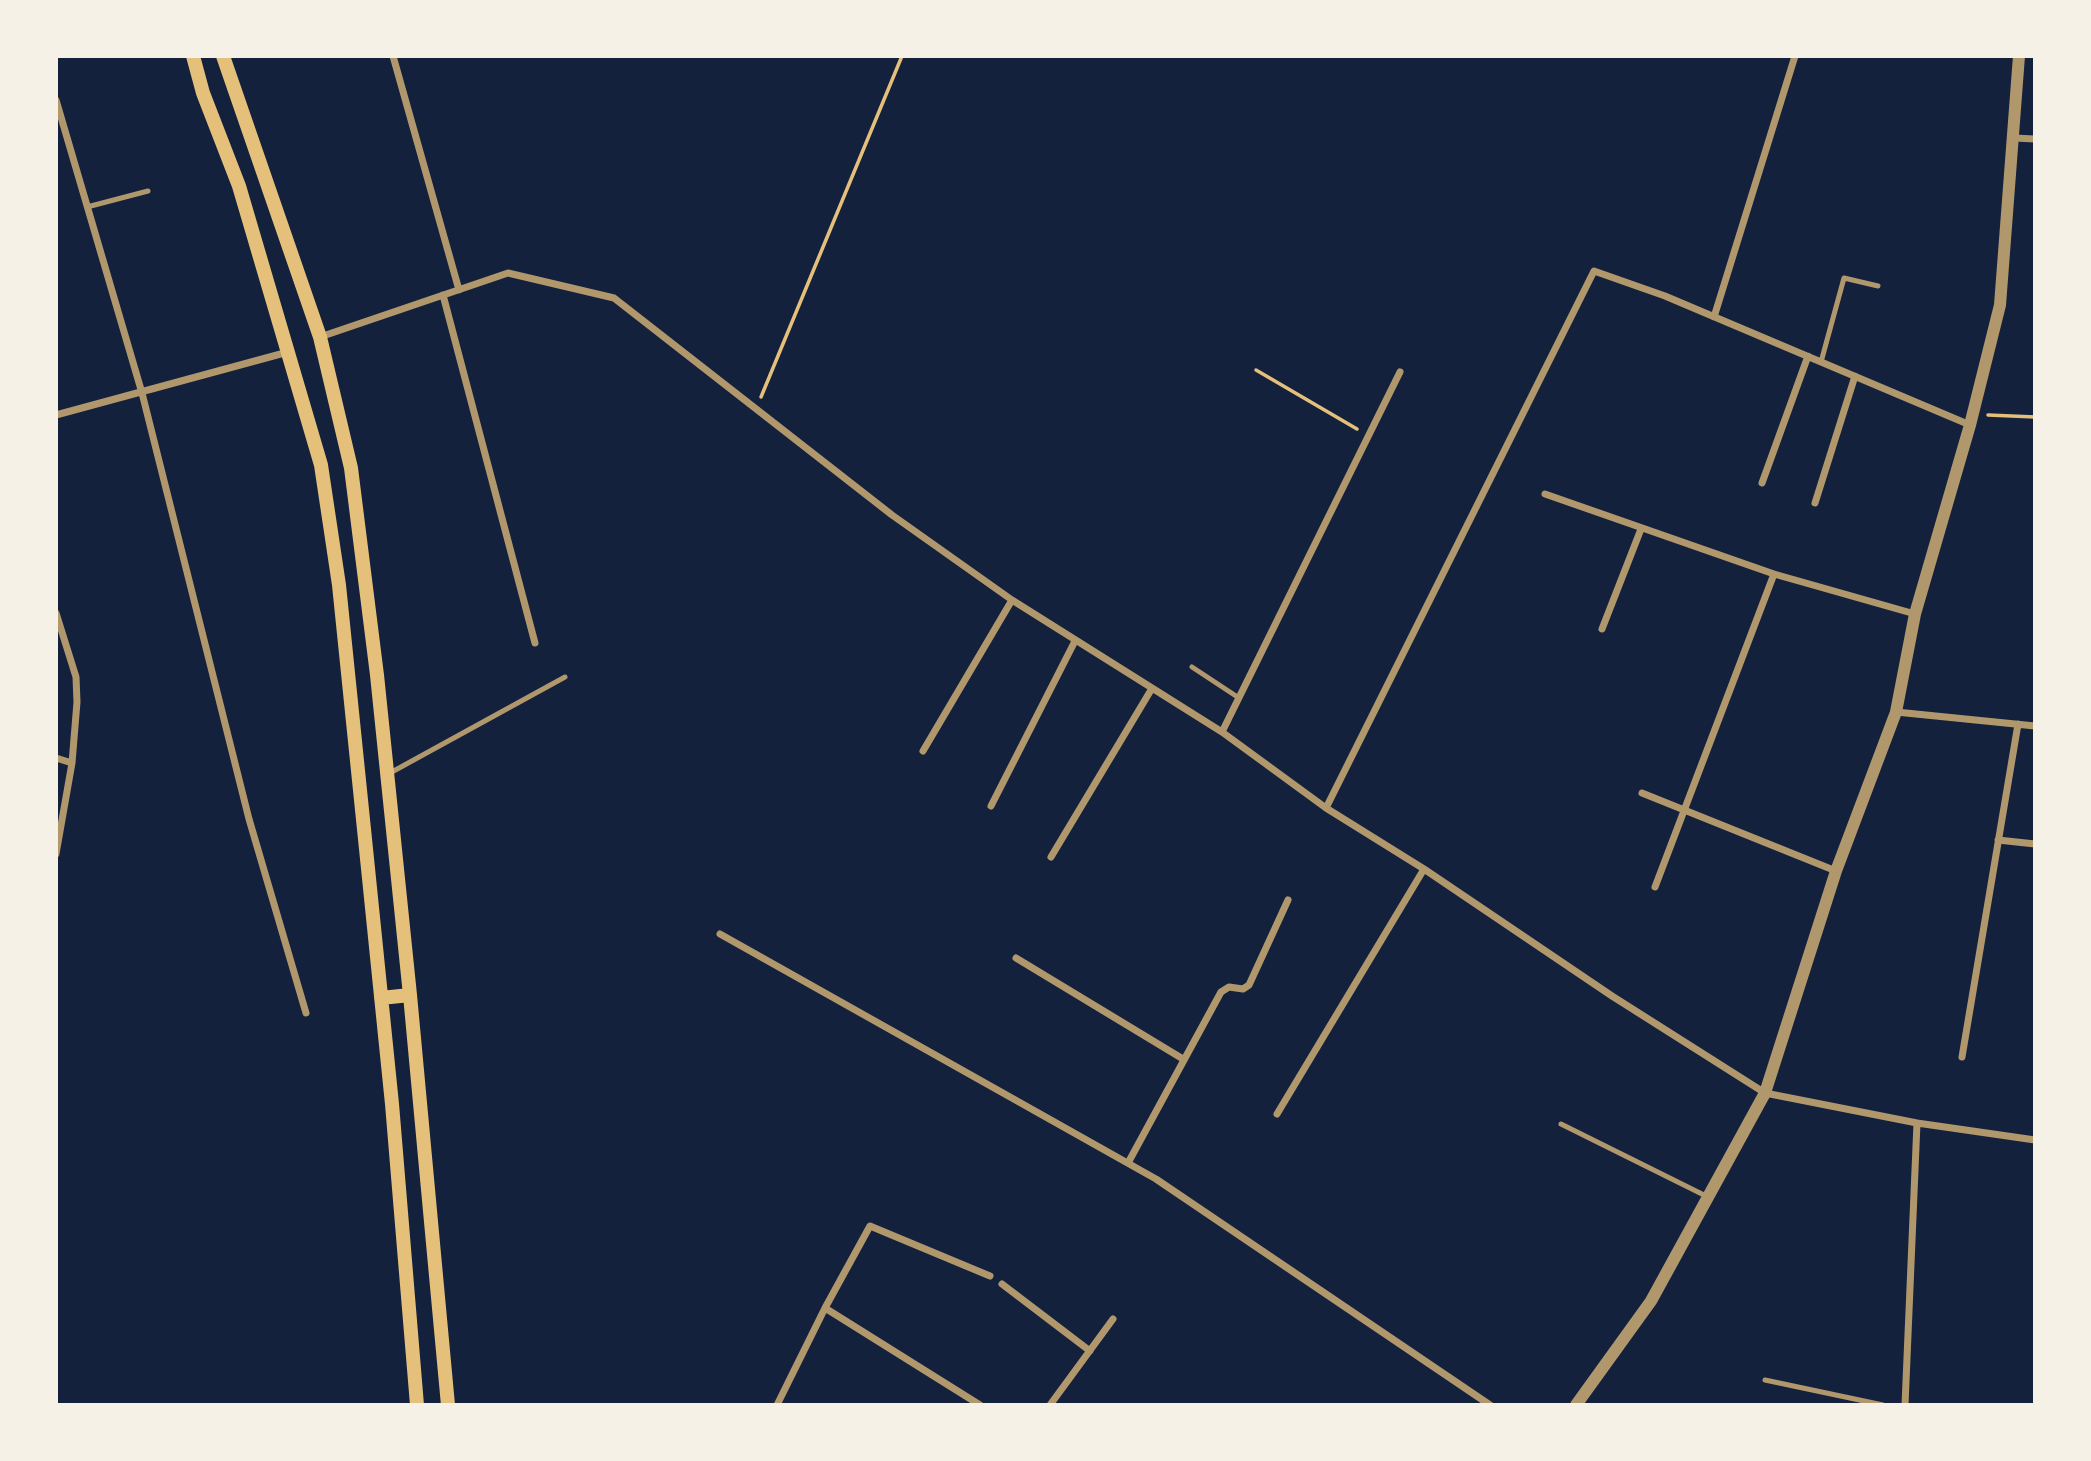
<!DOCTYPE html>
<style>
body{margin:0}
#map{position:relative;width:2091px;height:1461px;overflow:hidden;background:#14213d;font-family:"Noto Serif",serif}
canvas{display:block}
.frame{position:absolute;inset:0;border:58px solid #f6f1e7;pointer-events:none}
</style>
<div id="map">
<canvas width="2091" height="1461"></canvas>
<div class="frame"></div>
</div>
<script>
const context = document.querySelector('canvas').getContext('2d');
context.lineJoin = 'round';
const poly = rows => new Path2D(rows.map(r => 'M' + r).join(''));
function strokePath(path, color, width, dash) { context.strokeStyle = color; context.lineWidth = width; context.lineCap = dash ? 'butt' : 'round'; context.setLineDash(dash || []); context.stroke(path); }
const path = poly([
 [1256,370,1357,429],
 [761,397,902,56],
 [1988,415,2035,417]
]);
const service = poly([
 [87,207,148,191],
 [1821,362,1844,278,1878,286],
 [1192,667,1239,698],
 [390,773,565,677],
 [1561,1124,1708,1197],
 [1765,1380,1883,1405]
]);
const minor = poly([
 [393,56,459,290],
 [56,100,142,393,249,819,306,1013],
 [2014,138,2035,139],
 [443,295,535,643],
 [1714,317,1795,56],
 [320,337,508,273,614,298,892,515,1012,600,1222,732,1326,808,1424,869,1612,996,1765,1093,1917,1123,2035,1140],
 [56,415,288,352],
 [1762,483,1808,356],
 [1545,494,1774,574,1915,614],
 [1815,503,1855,376],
 [56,613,76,677,77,702,72,763,56,758],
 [1602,629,1641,529],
 [1896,712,2035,726],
 [1222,732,1400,372],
 [923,751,1012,600],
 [1642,793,1836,871],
 [991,806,1075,641],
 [1326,808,1594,271,1665,296,1970,425],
 [1998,840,2035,844],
 [56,854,72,763],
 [1051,857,1151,690],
 [1655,887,1774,574],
 [720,934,1156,1179,1490,1405],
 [1016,958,1183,1059],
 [1962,1057,2018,724],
 [1277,1114,1424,869],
 [1128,1163,1221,992,1229,987,1243,989,1249,985,1288,900],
 [1002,1284,1090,1351],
 [825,1308,870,1226,990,1276],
 [777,1405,825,1308,980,1405],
 [1050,1405,1113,1319],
 [1905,1405,1917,1123]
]);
const tertiary = poly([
 [1576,1405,1651,1301,1765,1093,1836,871,1896,712,1915,614,1970,425,2000,305,2019,56]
]);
const secondary = poly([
 [193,56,203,93,239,186,321,465,339,585,365,839,392,1104,417,1405],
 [223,56,320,337,351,468,377,675,410,995,448,1405],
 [381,998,410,995]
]);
strokePath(path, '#e5c07b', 3.5);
strokePath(service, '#b1986c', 5);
strokePath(minor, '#b1986c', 7);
strokePath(tertiary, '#b1986c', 12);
strokePath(secondary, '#e5c07b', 14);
</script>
